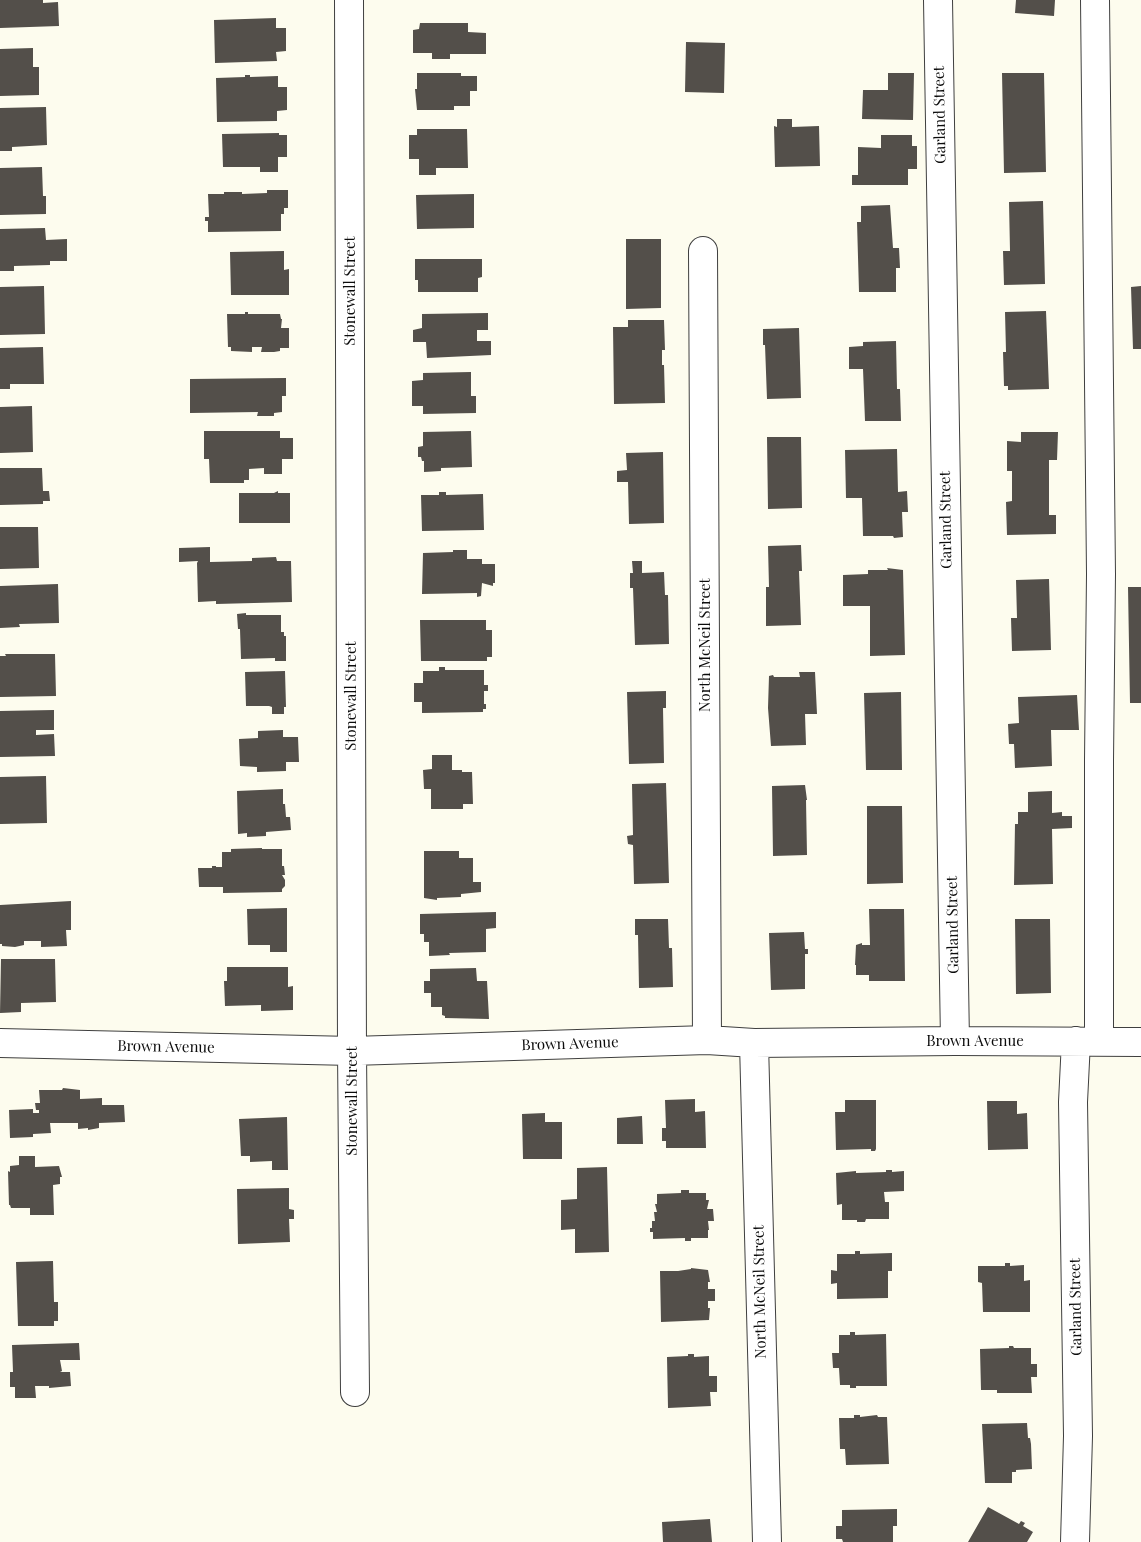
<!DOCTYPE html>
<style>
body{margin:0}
canvas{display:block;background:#fdfcee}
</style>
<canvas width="1141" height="1542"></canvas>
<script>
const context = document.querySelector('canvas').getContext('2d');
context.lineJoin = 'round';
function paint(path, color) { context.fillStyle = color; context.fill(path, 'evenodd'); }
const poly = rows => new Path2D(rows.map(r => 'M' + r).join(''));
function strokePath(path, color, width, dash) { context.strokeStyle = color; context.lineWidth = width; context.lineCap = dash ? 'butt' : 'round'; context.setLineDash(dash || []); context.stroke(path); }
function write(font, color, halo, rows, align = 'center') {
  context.font = font + ' "Playfair Display",serif'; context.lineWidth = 5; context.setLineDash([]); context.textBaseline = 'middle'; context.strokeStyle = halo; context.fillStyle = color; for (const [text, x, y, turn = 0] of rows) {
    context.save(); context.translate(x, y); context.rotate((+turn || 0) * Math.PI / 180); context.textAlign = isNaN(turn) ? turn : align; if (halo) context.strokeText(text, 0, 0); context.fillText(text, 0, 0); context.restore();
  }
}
const building = poly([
 [0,0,43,0,43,3,58,2,59,26,0,28],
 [1016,0,1055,0,1054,16,1015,13],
 [276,18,276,28,286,28,286,51,276,52,277,61,215,63,214,20],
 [420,23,468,23,468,32,486,33,486,54,450,54,450,59,432,59,432,53,413,53,413,30,419,29],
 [686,42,725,43,724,93,685,92],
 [33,48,33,67,39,67,39,95,0,96,0,49],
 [417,73,461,73,461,76,477,76,477,91,470,91,470,106,454,106,454,110,417,110,415,89,417,89],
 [888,73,914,73,913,120,862,119,863,90,888,90],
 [1002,73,1044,73,1046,172,1004,173],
 [245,75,250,75,250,77,278,76,278,87,287,87,287,110,277,111,277,121,217,122,216,78,245,77],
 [46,107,47,145,12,147,12,151,0,151,0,108],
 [777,119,792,119,792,127,819,126,820,166,775,167,774,126,777,127],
 [417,129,467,129,468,168,436,168,436,175,419,175,419,159,409,159,409,135,417,135],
 [279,133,279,135,287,135,287,157,278,157,278,172,260,172,260,167,223,167,222,134],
 [881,135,912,135,912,146,917,146,917,169,908,169,908,185,852,185,852,175,858,175,858,147,881,148],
 [42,167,43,196,46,196,46,214,0,215,0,168],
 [267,190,288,190,288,208,284,208,284,214,281,214,281,231,208,232,208,221,205,221,205,217,209,217,208,194,224,194,224,192,242,192,242,194,267,193],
 [474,194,474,228,417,229,416,195],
 [1043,201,1045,284,1004,285,1003,251,1010,251,1009,202],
 [890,205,893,248,899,248,900,268,896,268,896,292,859,292,857,222,861,222,861,206],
 [45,228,46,240,67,239,67,261,50,261,50,265,14,266,14,271,0,271,0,229],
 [626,239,661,239,661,308,626,309],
 [284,251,284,270,289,269,289,295,231,295,230,252],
 [415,259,482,259,482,277,478,278,478,292,418,292,418,280,415,280],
 [44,286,45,334,0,335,0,287],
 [1141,286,1141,349,1133,349,1131,287],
 [1046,311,1049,389,1008,390,1008,386,1004,386,1003,352,1006,352,1005,312],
 [245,312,248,312,248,314,280,314,281,319,282,319,281,328,289,328,289,348,280,348,280,351,274,352,261,352,262,347,252,347,252,352,231,351,231,347,228,347,227,314,245,314],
 [488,313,488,330,477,330,477,341,491,341,491,355,427,358,426,342,413,342,413,330,422,328,422,314],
 [628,320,664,320,665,350,662,350,662,365,664,365,665,403,614,404,613,327,628,327],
 [799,328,801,398,767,399,765,345,763,345,763,329],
 [896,341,897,389,900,389,901,421,865,421,863,369,849,369,849,347,863,346,863,342],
 [43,347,44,384,10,384,10,389,0,389,0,348],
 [471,372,471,396,476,396,476,413,423,414,423,406,412,406,412,381,423,380,423,373],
 [286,378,286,396,282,396,282,412,274,413,274,416,257,416,258,412,190,413,190,379],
 [32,406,33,452,0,453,0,407],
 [204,431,280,431,280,438,293,438,293,459,282,459,282,474,264,474,264,468,249,469,249,480,244,480,244,483,210,483,209,459,204,459],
 [471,431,472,467,441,468,441,471,424,472,424,461,422,461,421,457,418,457,418,447,423,446,423,432],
 [1021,432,1058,432,1057,460,1049,460,1049,515,1056,515,1056,534,1007,535,1006,502,1012,501,1012,471,1007,471,1007,441,1021,442],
 [767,437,801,437,802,508,768,509],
 [897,449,898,492,907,491,908,512,902,512,903,537,894,538,893,536,863,536,862,498,846,498,845,450],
 [663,452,664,523,629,524,628,482,617,482,617,471,627,470,626,453],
 [0,468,42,468,43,491,49,491,50,501,43,501,43,504,0,505],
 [278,491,278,493,290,493,290,523,239,523,239,493,274,493],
 [439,492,446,492,446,495,483,494,484,530,422,531,421,495,439,495],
 [0,527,38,527,39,568,0,569],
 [801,545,802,571,799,571,801,625,766,626,766,587,769,587,768,546],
 [210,547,210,562,252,561,252,558,276,557,277,561,291,561,292,602,216,604,216,601,198,602,197,563,198,561,179,562,179,548],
 [453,550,467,550,467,559,482,559,482,564,495,564,495,583,493,583,493,586,482,583,481,596,477,597,477,593,422,594,423,553,453,552],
 [632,561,642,561,642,573,664,572,665,595,668,595,669,644,635,645,633,588,630,588,630,573,633,573],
 [887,568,903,570,905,655,870,656,870,606,843,606,843,575,868,574,868,570,888,570],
 [1049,579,1051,650,1012,651,1011,618,1017,618,1016,580],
 [58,584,59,623,19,624,20,627,0,628,0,586],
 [1128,587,1141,587,1141,703,1130,703],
 [246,613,246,615,281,615,281,632,284,632,284,636,286,636,286,661,275,661,275,658,241,659,240,629,238,629,237,614],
 [420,620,486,620,486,630,492,630,492,657,487,657,487,661,421,661],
 [5,654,55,654,56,696,0,697,0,656,6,656],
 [439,667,445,667,445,670,484,670,484,685,488,685,488,691,484,691,484,704,486,704,486,709,483,709,483,712,422,713,422,702,414,702,414,683,423,683,423,671,439,671],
 [285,671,286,707,284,707,284,714,272,714,272,707,269,706,246,706,245,672],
 [799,672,815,672,817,714,805,714,806,745,771,746,768,708,769,676,773,675,774,677,800,677],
 [666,691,666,708,663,708,664,763,629,764,627,692],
 [901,692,902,770,866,770,864,693],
 [1077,695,1079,730,1051,730,1052,766,1015,768,1014,744,1009,744,1008,724,1019,723,1018,697],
 [54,710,54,730,36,730,36,735,54,734,55,756,0,757,0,711],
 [283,730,283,737,298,737,299,762,286,762,286,771,257,772,257,767,240,766,239,739,258,738,258,731],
 [432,755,452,755,452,770,462,770,462,772,472,772,473,804,463,804,463,809,431,809,431,789,424,789,423,770,432,769],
 [46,776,47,823,0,824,0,777],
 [666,783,669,883,634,884,633,845,628,844,627,836,633,835,632,784],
 [805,785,807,800,806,800,807,855,773,856,772,786],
 [283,789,283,804,285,804,286,817,290,817,291,830,266,832,266,836,247,837,247,833,238,834,237,791],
 [1052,791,1052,813,1062,812,1062,816,1072,816,1072,828,1052,829,1053,884,1014,885,1015,824,1018,824,1018,812,1028,812,1028,792],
 [867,806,902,806,903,883,867,884],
 [262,848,262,849,282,849,282,866,284,866,285,875,282,875,285,880,285,886,282,889,282,892,223,893,223,887,199,887,198,868,212,868,212,866,216,866,216,867,222,867,222,852,231,852,231,849],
 [424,851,459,851,459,858,473,858,473,882,481,882,481,892,461,894,461,897,437,898,437,900,424,898],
 [71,901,71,930,66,930,67,946,41,947,41,941,24,941,24,945,15,947,2,946,2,944,0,944,0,905],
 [287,908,287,952,270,952,270,945,248,945,247,909],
 [869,909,904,909,905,981,869,981,869,975,856,975,856,965,855,965,856,945,862,943,862,945,870,945],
 [496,912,496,928,486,929,486,952,449,953,450,955,429,956,429,942,424,942,424,934,420,934,420,914],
 [635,919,668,919,669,948,672,948,673,987,639,988,638,935,635,935],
 [1015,919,1050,919,1051,993,1016,994],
 [804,932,805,949,808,949,808,954,805,954,805,989,771,990,769,933],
 [1,959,55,959,56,1002,21,1003,21,1012,0,1013],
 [227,967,288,967,288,987,293,986,293,1010,261,1011,261,1005,225,1006,224,981,227,981],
 [476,968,477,981,487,981,489,1019,445,1018,445,1016,442,1015,442,1007,431,1007,431,993,424,993,424,981,430,981,430,969],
 [63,1088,80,1090,80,1099,102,1098,102,1105,124,1105,125,1122,99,1123,99,1128,88,1130,88,1128,78,1129,78,1123,50,1123,51,1133,33,1134,33,1137,10,1138,9,1110,33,1109,33,1113,39,1113,39,1110,36,1110,35,1103,40,1103,39,1090,62,1090],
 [695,1099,695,1112,705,1111,706,1148,666,1148,666,1141,662,1141,662,1128,666,1128,665,1100],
 [845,1100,876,1100,876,1149,875,1151,871,1151,871,1149,836,1150,835,1112,845,1112],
 [987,1101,1017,1101,1017,1114,1027,1113,1028,1149,988,1150],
 [545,1113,545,1122,562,1122,562,1159,523,1159,522,1114],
 [642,1116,643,1144,617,1144,617,1118],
 [287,1117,288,1170,272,1170,272,1161,250,1162,250,1156,241,1156,239,1119],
 [19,1156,35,1156,35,1167,59,1166,62,1177,60,1177,60,1184,53,1185,54,1215,30,1215,30,1208,11,1208,10,1205,9,1205,8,1171,10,1172,10,1166,19,1165],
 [607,1167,609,1252,575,1253,575,1229,561,1230,561,1200,577,1199,577,1168],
 [886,1170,892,1170,892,1172,904,1171,904,1191,884,1192,885,1202,889,1202,889,1219,866,1219,865,1222,857,1222,857,1220,842,1220,842,1204,837,1205,836,1173,856,1171,856,1173,886,1172],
 [289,1188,289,1209,294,1210,294,1219,289,1219,290,1242,238,1244,237,1189],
 [681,1190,689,1190,689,1193,706,1193,706,1200,709,1200,707,1209,713,1209,714,1221,708,1221,709,1230,708,1230,708,1238,691,1238,691,1241,685,1241,685,1238,653,1239,653,1232,650,1232,650,1228,652,1228,652,1221,655,1221,654,1212,657,1212,655,1204,657,1204,657,1194,681,1193],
 [855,1251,860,1251,860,1254,892,1253,892,1271,888,1271,888,1298,837,1299,837,1283,831,1284,831,1270,837,1271,837,1254,855,1254],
 [53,1261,54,1302,58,1302,58,1321,54,1321,54,1326,18,1326,16,1262],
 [1005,1263,1010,1263,1010,1266,1024,1265,1024,1281,1030,1280,1030,1312,983,1312,982,1283,978,1282,978,1266,1005,1266],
 [691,1268,708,1270,710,1282,708,1282,708,1289,715,1289,715,1301,708,1301,708,1308,710,1308,709,1320,661,1322,660,1271,678,1271,691,1269],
 [850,1332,855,1332,855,1335,886,1334,887,1386,856,1386,856,1388,850,1388,850,1385,840,1385,839,1368,833,1368,832,1353,839,1353,839,1335,850,1335],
 [79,1343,80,1360,60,1360,62,1371,60,1372,70,1372,71,1386,49,1388,49,1386,35,1386,36,1398,15,1398,15,1387,10,1387,10,1372,13,1372,12,1345],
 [1009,1346,1013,1346,1014,1348,1031,1348,1031,1364,1037,1364,1037,1377,1031,1377,1032,1393,997,1393,997,1390,981,1390,980,1349,1009,1348],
 [688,1354,694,1354,694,1357,709,1356,709,1376,717,1376,717,1392,710,1392,711,1406,668,1408,667,1357,688,1356],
 [854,1415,860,1415,860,1417,877,1415,878,1417,887,1417,889,1464,846,1465,845,1449,840,1449,839,1418,854,1418],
 [1027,1423,1028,1438,1030,1438,1031,1444,1032,1469,1016,1470,1016,1472,1012,1472,1012,1483,985,1483,982,1424],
 [988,1507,1019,1524,1021,1521,1025,1523,1023,1526,1033,1532,1027,1542,968,1542],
 [897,1509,897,1526,893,1526,893,1542,843,1542,842,1539,836,1539,836,1526,842,1526,842,1510],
 [710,1519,712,1542,663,1542,662,1522]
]);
const minor = poly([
 [349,0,352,1051,355,1392],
 [938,0,955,1041],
 [1095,0,1101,574,1099,760,1099,1042],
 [703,251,707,1040],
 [0,1043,352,1051,707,1040,754,1043,955,1041,1141,1042],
 [754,1043,767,1542],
 [1075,1542,1078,1436,1073,1102,1076,1041]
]);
const streetNames = [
 ["Garland Street",940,115,-91],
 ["Stonewall Street",350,291,-90],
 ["Garland Street",946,520,-91],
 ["North McNeil Street",705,645,-90],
 ["Stonewall Street",351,696,-90],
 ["Garland Street",953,925,-91],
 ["Brown Avenue",975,1041],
 ["Brown Avenue",570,1044,-2],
 ["Brown Avenue",166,1047,1],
 ["Stonewall Street",352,1101,-90],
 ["North McNeil Street",760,1292,-91],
 ["Garland Street",1076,1307,-91]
];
paint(building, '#534f4a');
strokePath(minor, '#3f3f3f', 30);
strokePath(minor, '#fff', 28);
write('15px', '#0c0c0c', '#fff', streetNames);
</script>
